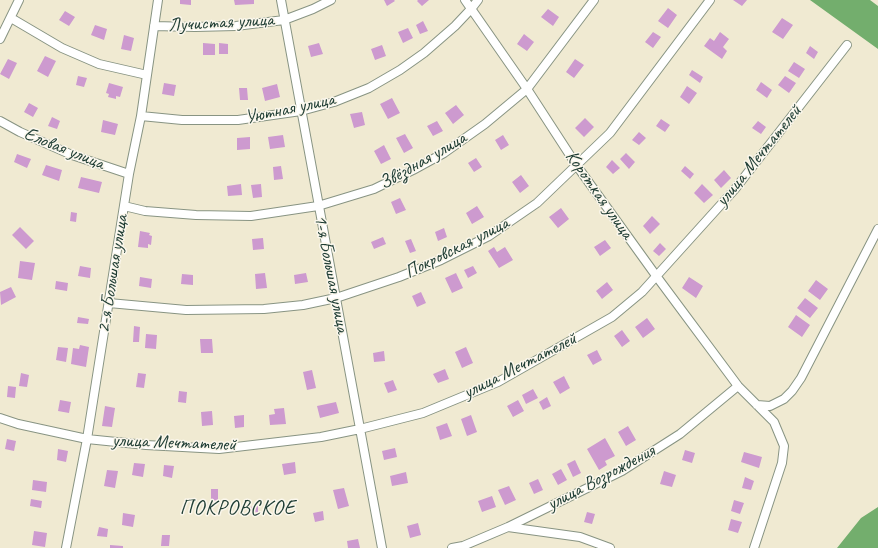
<!DOCTYPE html>
<meta charset="utf-8">
<style>
body{margin:0}
canvas{display:block;background:#f0ead2}
</style>
<canvas width="878" height="548"></canvas>
<script>
const context = document.querySelector('canvas').getContext('2d');
context.lineJoin = 'round';
function paint(path, color) { context.fillStyle = color; context.fill(path, 'evenodd'); }
const poly = rows => new Path2D(rows.map(r => 'M' + r).join(''));
function strokePath(path, color, width, dash) { context.strokeStyle = color; context.lineWidth = width; context.lineCap = dash ? 'butt' : 'round'; context.setLineDash(dash || []); context.stroke(path); }
function write(font, color, halo, rows, align = 'center') {
  context.font = font + ' Caveat,sans-serif'; context.lineWidth = 3; context.setLineDash([]); context.textBaseline = 'middle'; context.strokeStyle = halo; context.fillStyle = color; for (const [text, x, y, turn = 0] of rows) {
    context.save(); context.translate(x, y); context.rotate((+turn || 0) * Math.PI / 180); context.textAlign = isNaN(turn) ? turn : align; if (halo) context.strokeText(text, 0, 0); context.fillText(text, 0, 0); context.restore();
  }
}
const forest = poly([
 [810,0,870,0,878,6,878,49],
 [878,507,878,548,837,548,861,518]
]);
const building = poly([
 [180,0,191,0,191,5,180,4],
 [234,0,254,0,254,4,235,5],
 [384,0,394,0,395,1,387,6],
 [418,0,429,0,422,6,417,1],
 [733,0,747,0,742,6],
 [668,8,677,15,668,28,658,21],
 [548,9,559,17,553,26,541,17],
 [65,11,75,17,69,26,59,20],
 [782,18,793,25,783,39,772,32],
 [423,21,428,31,420,34,416,25],
 [95,25,107,29,104,40,91,35],
 [408,28,413,38,403,43,398,32],
 [653,32,661,37,653,48,645,42],
 [720,32,729,39,723,47,727,51,722,59,704,46,710,38,714,41],
 [524,34,534,42,527,51,517,44],
 [124,35,134,38,131,51,121,49],
 [203,43,215,44,215,55,203,55],
 [219,43,228,44,228,54,219,54],
 [319,43,323,54,311,57,308,46],
 [382,45,386,56,375,60,371,49],
 [810,46,818,52,814,59,806,53],
 [45,56,56,61,48,77,37,71],
 [8,59,17,63,9,79,0,74],
 [575,59,584,65,574,78,566,72],
 [794,62,805,69,799,78,788,71],
 [692,70,703,77,700,83,689,75],
 [78,76,87,78,84,87,76,85],
 [785,76,796,83,789,93,778,85],
 [761,82,772,90,767,98,756,90],
 [109,83,123,87,120,97,116,96,116,99,108,97,109,94,106,93],
 [164,83,176,85,174,96,162,94],
 [277,84,280,97,265,101,262,88],
 [687,86,697,93,689,104,680,97],
 [239,88,247,88,248,100,240,100],
 [392,98,400,113,388,119,380,104],
 [29,103,38,108,33,117,24,112],
 [456,105,464,115,453,124,445,113],
 [362,112,365,125,354,128,350,114],
 [52,117,60,121,57,129,48,126],
 [585,118,594,127,584,137,575,128],
 [661,119,670,125,665,132,656,126],
 [103,120,118,124,115,135,101,132],
 [437,121,443,131,433,136,427,126],
 [758,121,766,127,761,134,752,128],
 [639,132,646,138,639,145,632,140],
 [405,134,413,148,404,153,396,138],
 [283,135,285,147,270,149,268,137],
 [503,135,509,145,501,150,495,140],
 [250,137,250,149,237,150,237,138],
 [384,145,391,159,381,164,374,151],
 [626,153,635,162,629,169,620,159],
 [17,154,31,159,27,168,14,162],
 [476,158,482,167,474,172,468,163],
 [612,160,620,168,613,174,606,167],
 [46,165,62,170,59,181,42,175],
 [281,166,283,179,274,180,273,167],
 [685,166,694,174,690,179,681,171],
 [724,170,731,178,721,188,714,180],
 [521,175,529,186,520,193,512,182],
 [81,177,102,182,99,193,78,188],
 [241,184,242,195,228,196,227,186],
 [261,184,262,197,253,198,251,185],
 [702,184,713,195,704,203,694,193],
 [400,198,406,210,396,214,391,202],
 [477,206,484,217,472,224,466,213],
 [561,208,569,219,558,228,549,217],
 [71,212,77,213,76,222,70,221],
 [652,216,660,224,650,234,643,226],
 [20,227,34,241,26,249,12,235],
 [444,228,447,237,438,241,435,232],
 [140,231,150,233,149,235,152,236,151,245,148,244,148,248,138,247],
 [383,237,386,244,374,249,371,242],
 [263,238,264,249,253,250,252,239],
 [411,239,416,251,410,253,405,241],
 [605,240,611,248,600,256,594,247],
 [660,243,666,249,659,256,653,251],
 [494,247,497,252,505,247,513,260,499,268,488,251],
 [20,261,35,263,32,280,18,278],
 [80,266,91,268,90,278,78,276],
 [473,266,477,273,468,278,464,270],
 [265,273,267,288,256,289,255,274],
 [306,273,308,282,295,284,294,275],
 [456,273,463,288,452,293,445,278],
 [182,274,193,275,193,285,181,284],
 [140,277,152,279,151,288,139,286],
 [689,277,703,286,696,298,682,288],
 [816,280,828,289,820,300,808,291],
 [56,281,68,283,67,291,55,289],
 [607,282,613,290,602,299,596,291],
 [11,287,16,297,1,305,0,292],
 [421,292,426,303,417,307,412,296],
 [805,298,818,308,810,318,797,308],
 [796,315,810,325,802,337,788,327],
 [78,317,89,319,88,324,77,323],
 [647,318,655,329,643,338,635,327],
 [134,326,140,327,139,342,133,342],
 [622,330,630,341,622,347,614,336],
 [146,334,157,335,156,349,145,348],
 [200,339,212,339,213,353,201,353],
 [80,345,89,347,86,367,71,364,73,348,79,349],
 [58,347,68,348,66,362,56,360],
 [466,347,473,363,462,368,455,352],
 [597,350,602,360,593,365,587,355],
 [384,351,385,361,374,362,373,353],
 [445,369,449,379,438,383,433,374],
 [312,370,316,388,307,390,303,372],
 [21,373,29,375,27,387,19,386],
 [138,373,146,374,144,388,136,387],
 [564,376,570,388,560,394,553,382],
 [393,380,397,390,388,393,384,383],
 [8,386,16,387,15,398,7,397],
 [533,389,538,398,526,404,522,395],
 [179,391,187,392,186,403,178,402],
 [547,397,551,406,543,410,539,402],
 [60,400,71,402,69,413,58,411],
 [518,400,524,411,513,417,507,406],
 [336,402,339,413,320,418,317,406],
 [105,406,115,408,112,427,102,426],
 [284,408,286,424,270,425,269,415,275,414,274,409],
 [212,411,213,425,202,426,201,412],
 [244,415,244,427,235,428,234,416],
 [471,415,477,432,467,436,461,419],
 [447,423,452,436,440,440,436,427],
 [628,426,636,440,626,446,618,432],
 [605,438,615,456,605,461,607,465,599,470,587,449],
 [7,439,16,441,14,451,5,449],
 [395,448,397,457,384,460,382,451],
 [58,449,68,451,66,462,57,460],
 [685,450,695,453,692,463,682,460],
 [744,452,762,457,759,468,741,462],
 [575,460,581,473,573,477,567,464],
 [295,462,296,473,284,475,282,464],
 [134,463,145,464,143,477,132,475],
 [164,465,174,466,172,478,163,476],
 [561,469,567,480,558,485,552,474],
 [107,470,118,471,115,488,104,486],
 [664,471,676,475,672,487,660,484],
 [406,472,408,483,392,486,390,476],
 [745,477,754,481,751,490,742,488],
 [538,479,543,490,534,494,529,483],
 [33,480,47,482,46,492,32,490],
 [509,486,516,500,505,505,498,490],
 [344,488,349,506,338,509,333,490],
 [211,489,218,489,218,501,211,500],
 [492,496,496,507,482,512,478,501],
 [31,499,42,501,41,508,30,506],
 [734,500,744,503,740,514,731,511],
 [258,506,258,512,250,513,249,507],
 [323,511,324,520,315,522,313,513],
 [587,512,595,514,592,524,584,522],
 [123,513,135,515,133,527,122,525],
 [731,519,742,522,738,533,728,530],
 [418,523,421,535,410,538,407,526],
 [99,527,108,529,107,537,97,536],
 [34,531,47,533,45,547,32,545],
 [162,535,170,535,169,546,161,546],
 [358,539,360,548,348,548,347,541],
 [110,545,123,546,123,548,110,548]
]);
const minor = poly([
 [281,0,382,548],
 [465,0,527,89,577,166,657,277,738,386,774,422,784,446,782,463,754,548],
 [11,18,62,48,99,64,147,75],
 [154,26,195,27,236,26,284,20,313,9,331,0],
 [0,39,19,0],
 [141,116,182,120,238,120,301,111,334,102,369,88,400,70,424,53,455,26,471,9,478,0],
 [0,121,20,132,72,155,129,174],
 [124,206,145,211,196,215,251,216,318,206,374,189,413,170,444,153,485,124,527,89,594,0],
 [109,303,186,310,264,309,303,305,336,298,399,277,441,260,489,236,537,203,610,133,710,0],
 [757,405,770,406,784,399,792,391,801,378,878,229],
 [0,418,18,424,87,439,146,445,219,449,321,437,360,429,423,413,498,382,612,317,642,292,735,189,847,45],
 [508,527,580,537,610,548],
 [66,548,87,439,129,174,141,116,158,0],
 [452,548,463,546,508,527,622,471,680,434,738,386]
]);
const streetNames = [
 ["Лучистая улица",221,23,-3],
 ["Уютная улица",290,109,-12],
 ["Еловая улица",64,149,22],
 ["улица Мечтателей",759,156,-51],
 ["Звёздная улица",423,161,-30],
 ["Короткая улица",599,195,55],
 ["Покровская улица",457,248,-27],
 ["2-я Большая улица",113,274,-81],
 ["1-я Большая улица",331,274,79],
 ["улица Мечтателей",520,366,-27],
 ["улица Мечтателей",174,443,2],
 ["улица Возрождения",601,478,-28]
];
const quarterNames = [
 ["ПОКРОВСКОЕ",238,508]
];
paint(forest, '#73ae6d');
paint(building, '#cd9acf');
strokePath(minor, '#889483', 10);
strokePath(minor, '#fff', 8);
write('19px', '#1f3d34', '#fbf7ec', streetNames);
context.letterSpacing = '1px';
write('21px', '#1f3d34', '#fbf7ec', quarterNames);
context.letterSpacing = '0px';
</script>
